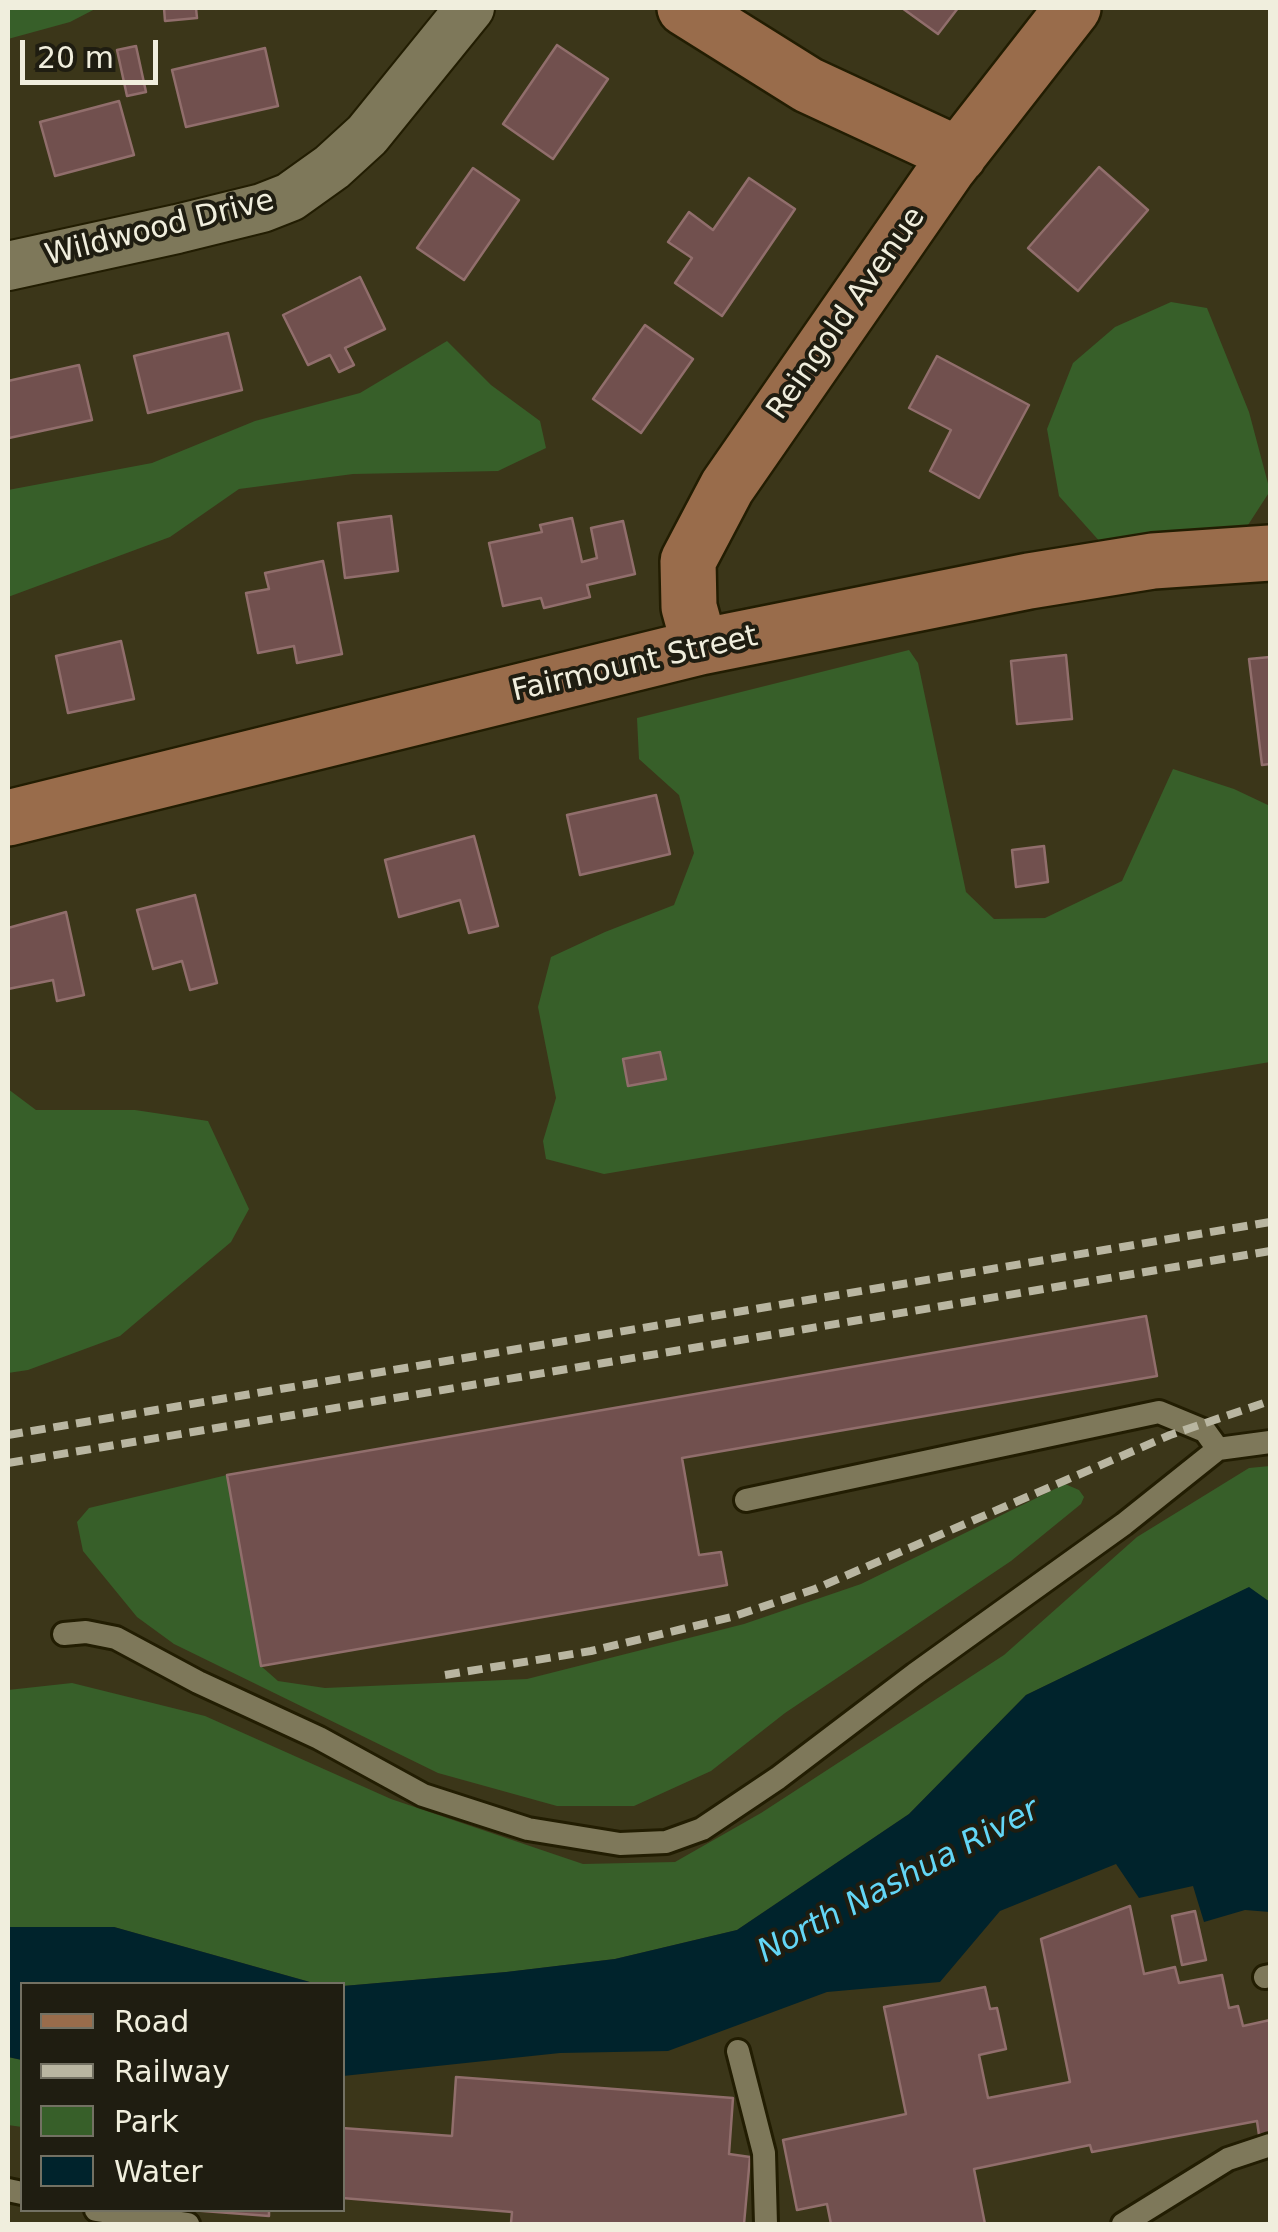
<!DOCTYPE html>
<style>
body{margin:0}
#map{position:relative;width:1278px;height:2232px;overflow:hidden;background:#3b3619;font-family:"DejaVu Sans",sans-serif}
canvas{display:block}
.frame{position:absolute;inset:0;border:10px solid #f0eedd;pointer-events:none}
.legend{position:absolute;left:20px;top:1982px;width:325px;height:230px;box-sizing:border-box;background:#1f1d11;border:2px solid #737163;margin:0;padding:12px 18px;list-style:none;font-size:30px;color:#f0eedd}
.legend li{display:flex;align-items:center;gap:20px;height:50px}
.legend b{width:50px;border:2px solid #737163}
.scale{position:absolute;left:20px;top:40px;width:138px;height:45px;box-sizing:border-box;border:5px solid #f0eedd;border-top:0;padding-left:12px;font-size:30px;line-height:35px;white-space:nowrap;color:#f0eedd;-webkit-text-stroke:8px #1f1d11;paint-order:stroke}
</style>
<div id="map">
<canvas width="1278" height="2232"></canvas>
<div class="frame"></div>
<ul class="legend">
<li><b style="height:12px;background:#996c4b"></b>Road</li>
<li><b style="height:12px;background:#b9b6a1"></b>Railway</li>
<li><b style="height:28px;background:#375f29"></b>Park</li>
<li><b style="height:28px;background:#00232c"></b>Water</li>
</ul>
<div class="scale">20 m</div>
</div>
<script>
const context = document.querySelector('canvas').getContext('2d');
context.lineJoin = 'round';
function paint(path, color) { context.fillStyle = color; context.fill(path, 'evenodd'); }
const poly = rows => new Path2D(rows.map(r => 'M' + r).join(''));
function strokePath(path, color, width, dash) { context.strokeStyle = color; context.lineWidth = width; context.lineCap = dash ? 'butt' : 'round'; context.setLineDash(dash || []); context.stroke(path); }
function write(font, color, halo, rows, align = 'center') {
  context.font = font + ' "DejaVu Sans",sans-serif'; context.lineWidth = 8; context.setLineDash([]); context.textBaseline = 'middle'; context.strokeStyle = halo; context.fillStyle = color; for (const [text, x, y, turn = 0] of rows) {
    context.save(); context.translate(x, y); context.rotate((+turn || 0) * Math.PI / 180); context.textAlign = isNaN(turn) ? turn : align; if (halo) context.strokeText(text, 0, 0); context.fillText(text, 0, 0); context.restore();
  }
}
const green = poly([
 [8,8,97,8,70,22,8,39],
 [1171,302,1207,308,1249,412,1270,491,1248,525,1102,544,1059,496,1047,429,1073,363,1115,327],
 [447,341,491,385,540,421,546,448,498,471,353,474,239,489,170,537,8,597,8,490,152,463,255,421,360,393],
 [909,650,918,663,966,892,994,919,1045,918,1122,881,1173,769,1234,789,1270,806,1270,1062,604,1174,546,1159,543,1141,556,1098,538,1007,551,957,605,932,674,905,694,853,679,795,639,759,637,718],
 [8,1089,36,1110,135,1110,208,1121,249,1209,231,1242,120,1336,28,1370,8,1373],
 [1270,1466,1270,1602,1248,1588,1026,1695,909,1814,737,1930,615,1959,507,1972,343,1986,317,1984,114,1927,8,1927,8,1690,72,1683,205,1716,391,1799,583,1864,675,1862,761,1813,1004,1655,1137,1537,1249,1468],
 [227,1475,261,1666,278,1681,325,1688,527,1679,744,1624,861,1584,1065,1484,1079,1490,1084,1497,1081,1504,1011,1561,785,1713,711,1771,634,1806,557,1806,438,1773,174,1644,137,1617,83,1551,77,1522,89,1508],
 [8,2057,22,2060,22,2127,8,2125]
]);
const water = poly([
 [1249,1587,1270,1602,1270,1912,1245,1910,1204,1922,1193,1886,1139,1898,1116,1864,1000,1911,940,1982,827,1992,668,2051,560,2053,343,2076,343,1986,506,1972,615,1959,737,1930,909,1814,1026,1695],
 [8,1927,114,1927,317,1984,22,1984,22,2060,8,2057]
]);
const building = poly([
 [164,8,196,8,197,18,165,21,164,8],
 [902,8,958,8,938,34,902,8],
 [557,45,608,79,553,159,503,124,557,45],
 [136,46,146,92,127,96,117,50,136,46],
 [265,48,278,106,186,127,172,70,265,48],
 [119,101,134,155,55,176,40,122,119,101],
 [1099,167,1148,210,1078,291,1028,248,1099,167],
 [473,168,519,200,464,280,417,248,473,168],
 [749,178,795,209,722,316,675,283,692,258,668,242,689,212,713,230,749,178],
 [360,277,385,329,345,348,354,365,339,372,330,355,308,365,283,315,360,277],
 [645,325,693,359,641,433,593,399,645,325],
 [228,333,242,390,148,413,134,356,228,333],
 [937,356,1029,405,979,498,930,471,951,430,909,408,937,356],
 [79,365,92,420,9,438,8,381,79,365],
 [391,516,398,571,345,578,338,523,391,516],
 [572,518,582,562,597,558,591,528,623,521,635,574,587,585,590,597,544,608,541,598,503,606,489,543,542,532,540,525,572,518],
 [323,561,342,654,297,663,294,646,258,653,246,593,269,589,265,573,323,561],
 [121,641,134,699,68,713,56,656,121,641],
 [1066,655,1072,719,1017,724,1011,661,1066,655],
 [1270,657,1270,764,1262,765,1249,659,1270,657],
 [656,795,670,854,580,875,567,815,656,795],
 [474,836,498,926,469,933,460,900,399,917,385,860,474,836],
 [1044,846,1048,882,1016,887,1012,850,1044,846],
 [195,895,217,983,190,990,182,961,153,969,137,910,195,895],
 [66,912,84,995,57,1001,53,980,8,989,8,928,66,912],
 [660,1052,666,1079,628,1086,623,1059,660,1052],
 [1146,1316,1157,1376,682,1458,699,1555,721,1552,727,1585,261,1666,227,1475,1146,1316],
 [1130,1906,1144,1974,1175,1967,1179,1983,1222,1975,1229,2008,1238,2006,1243,2026,1270,2020,1270,2133,1259,2135,1257,2121,1092,2152,1090,2145,974,2169,985,2224,831,2224,827,2204,797,2210,783,2140,906,2114,884,2007,985,1987,990,2009,997,2008,1006,2049,979,2055,988,2098,1070,2082,1041,1939,1130,1906],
 [1195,1911,1206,1960,1182,1965,1172,1916,1195,1911],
 [456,2077,733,2098,729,2154,750,2157,744,2224,528,2224,511,2223,512,2212,342,2198,342,2128,452,2136,456,2077],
 [190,2210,269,2210,269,2216,190,2210]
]);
const lane = poly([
 [746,1500,1159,1412,1205,1431,1218,1449,1270,1442],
 [64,1634,86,1632,116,1638,198,1682,319,1738,423,1795,528,1829,620,1844,666,1842,702,1829,778,1778,915,1674,1124,1524,1218,1449],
 [1265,1977,1270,1976],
 [738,2051,764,2153,766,2224],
 [8,2190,22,2193],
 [96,2210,188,2224],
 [1123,2224,1228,2159,1270,2145]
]);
const street = poly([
 [8,266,177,229,262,208,290,197,332,167,367,135,470,8]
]);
const secondary = poly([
 [685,8,808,85,959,155],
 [700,647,689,607,688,561,727,487,948,168,1073,8],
 [8,818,700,647,1029,581,1153,561,1270,553]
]);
const rail = poly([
 [8,1435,1270,1222],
 [8,1463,1270,1251],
 [445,1675,591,1651,732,1617,815,1589,1170,1435,1270,1401]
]);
const streetNames = [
 ["Wildwood Drive",160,229,-14],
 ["Reingold Avenue",847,314,-55],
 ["Fairmount Street",635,665,-13]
];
const waterNames = [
 ["North Nashua River",899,1882,-28]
];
paint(green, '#375f29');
paint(water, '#00232c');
paint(building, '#71504e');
strokePath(building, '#916e6c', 2.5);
strokePath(lane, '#221d02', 28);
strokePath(street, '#221d02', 52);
strokePath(secondary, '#221d02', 60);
strokePath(lane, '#7e785a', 22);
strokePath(street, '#7e785a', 48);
strokePath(secondary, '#996c4b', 55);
strokePath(rail, '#b9b6a1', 8, [15, 8]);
write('30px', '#f0eedd', '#1f1d11', streetNames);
write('italic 32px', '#63d6f6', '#1f1d11', waterNames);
</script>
